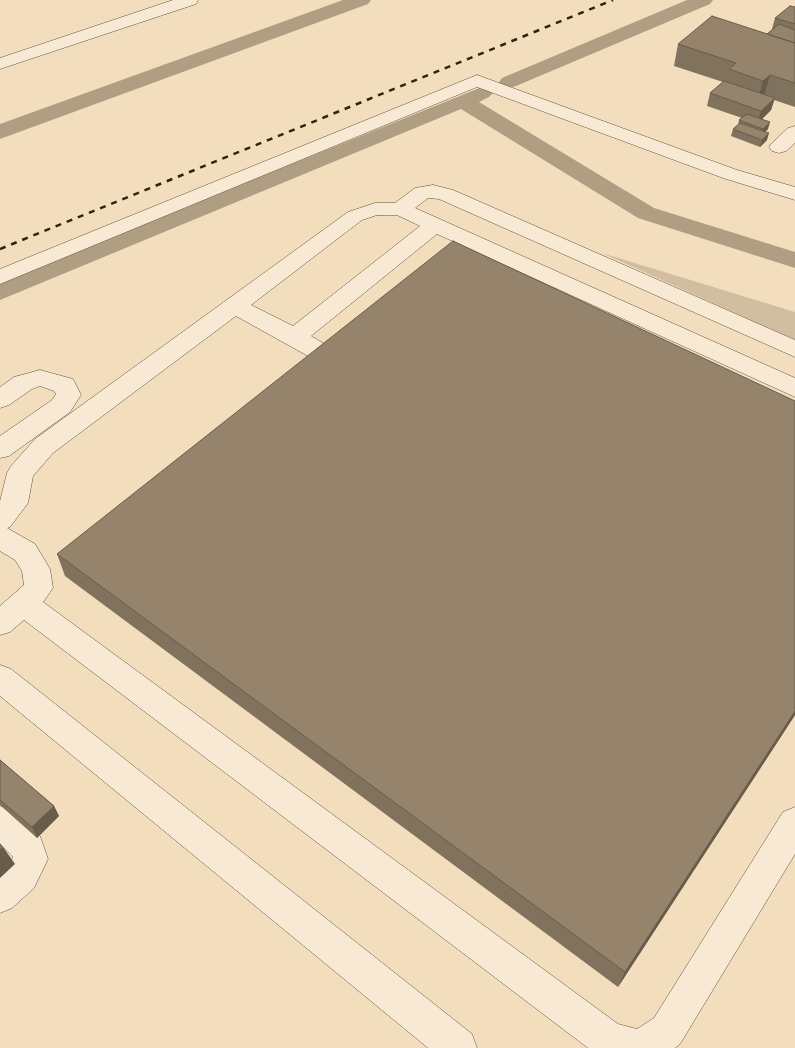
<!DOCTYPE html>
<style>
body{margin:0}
canvas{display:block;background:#f2ddbd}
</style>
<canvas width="795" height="1048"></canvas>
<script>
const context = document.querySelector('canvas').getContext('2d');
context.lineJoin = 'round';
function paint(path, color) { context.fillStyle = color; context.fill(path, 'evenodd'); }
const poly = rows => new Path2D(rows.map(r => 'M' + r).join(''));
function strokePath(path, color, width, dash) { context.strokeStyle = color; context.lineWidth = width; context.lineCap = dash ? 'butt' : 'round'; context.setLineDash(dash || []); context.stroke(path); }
const green = poly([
 [602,253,795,312,795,340]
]);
const canal = poly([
 [343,0,371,0,368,4,0,139,0,124,343,0],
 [687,0,713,0,710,4,516,86,509,88,502,86,499,82,502,78,687,0],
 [482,87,489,89,493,93,489,97,479,102,654,208,795,252,795,268,638,218,461,109,0,300,0,282,482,87]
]);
const minor = poly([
 [173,0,198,0,196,4,0,69,0,58,173,0],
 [477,75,737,170,795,187,795,200,723,178,477,87,0,284,0,269,477,75],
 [795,126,795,143,786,151,779,153,772,151,769,147,772,143,788,128,795,126],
 [433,185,453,190,795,340,795,357,439,199,428,198,415,208,795,378,795,397,437,234,311,336,333,349,337,355,333,361,325,363,317,361,236,316,53,453,33,476,28,503,10,527,7,528,35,544,50,569,53,588,43,602,618,1024,637,1029,654,1018,783,812,795,807,795,854,680,1044,675,1048,588,1048,24,620,10,632,0,635,0,606,24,585,22,571,15,560,0,551,0,501,7,473,11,466,35,439,348,212,375,203,395,203,415,188,433,185],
 [377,215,397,215,420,226,293,326,251,305,362,220,377,215],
 [40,370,73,379,81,395,70,412,9,456,0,458,0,436,52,400,56,394,54,391,40,386,32,389,9,405,0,408,0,387,14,377,40,370],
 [0,665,11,669,472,1034,477,1048,428,1048,0,696,0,665],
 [0,806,12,811,40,836,48,859,34,888,12,908,0,913,0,873,10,864,13,857,0,844,0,806]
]);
const rail = poly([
 [0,249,613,0]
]);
const wall = poly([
 [795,7,795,107,774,100,771,110,762,119,768,129,765,132,767,140,760,147,731,136,733,129,738,125,739,120,742,118,707,106,710,93,723,82,674,66,678,44,767,34,772,30,772,29,775,18],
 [795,401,795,715,618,987,65,576,57,554],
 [0,760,54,806,59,816,37,838,0,805]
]);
const shadedWall = poly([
 [770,75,764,96,757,103,763,81],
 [775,98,771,110,757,124,761,111],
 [770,122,768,129,761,135,763,129],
 [769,133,767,140,760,147,762,140],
 [795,711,795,715,618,987,625,972],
 [54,806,59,816,37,838,32,827],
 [3,847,15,864,0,878,0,850]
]);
const building = poly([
 [790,6,795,7,795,24,775,18,790,6],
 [712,16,795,43,795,83,770,75,763,81,729,69,736,63,678,44,712,16],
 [779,24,795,30,795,43,767,34,779,24],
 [724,81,775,98,761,111,710,93,724,81],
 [747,114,770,122,763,129,739,120,747,114],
 [740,123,769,133,762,140,733,129,740,123],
 [453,241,795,401,795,711,625,972,57,554,453,241],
 [0,760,54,806,32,827,0,800,0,760],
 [0,844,3,847,0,850,0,844]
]);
paint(green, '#d1bda0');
paint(canal, '#b09e83');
strokePath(minor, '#61523d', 1);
paint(minor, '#f7e9d4');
strokePath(rail, '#312312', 2.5, [6, 6]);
paint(wall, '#80725c');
paint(shadedWall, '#685c4b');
paint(building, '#95846b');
strokePath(building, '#685c4b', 1);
</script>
